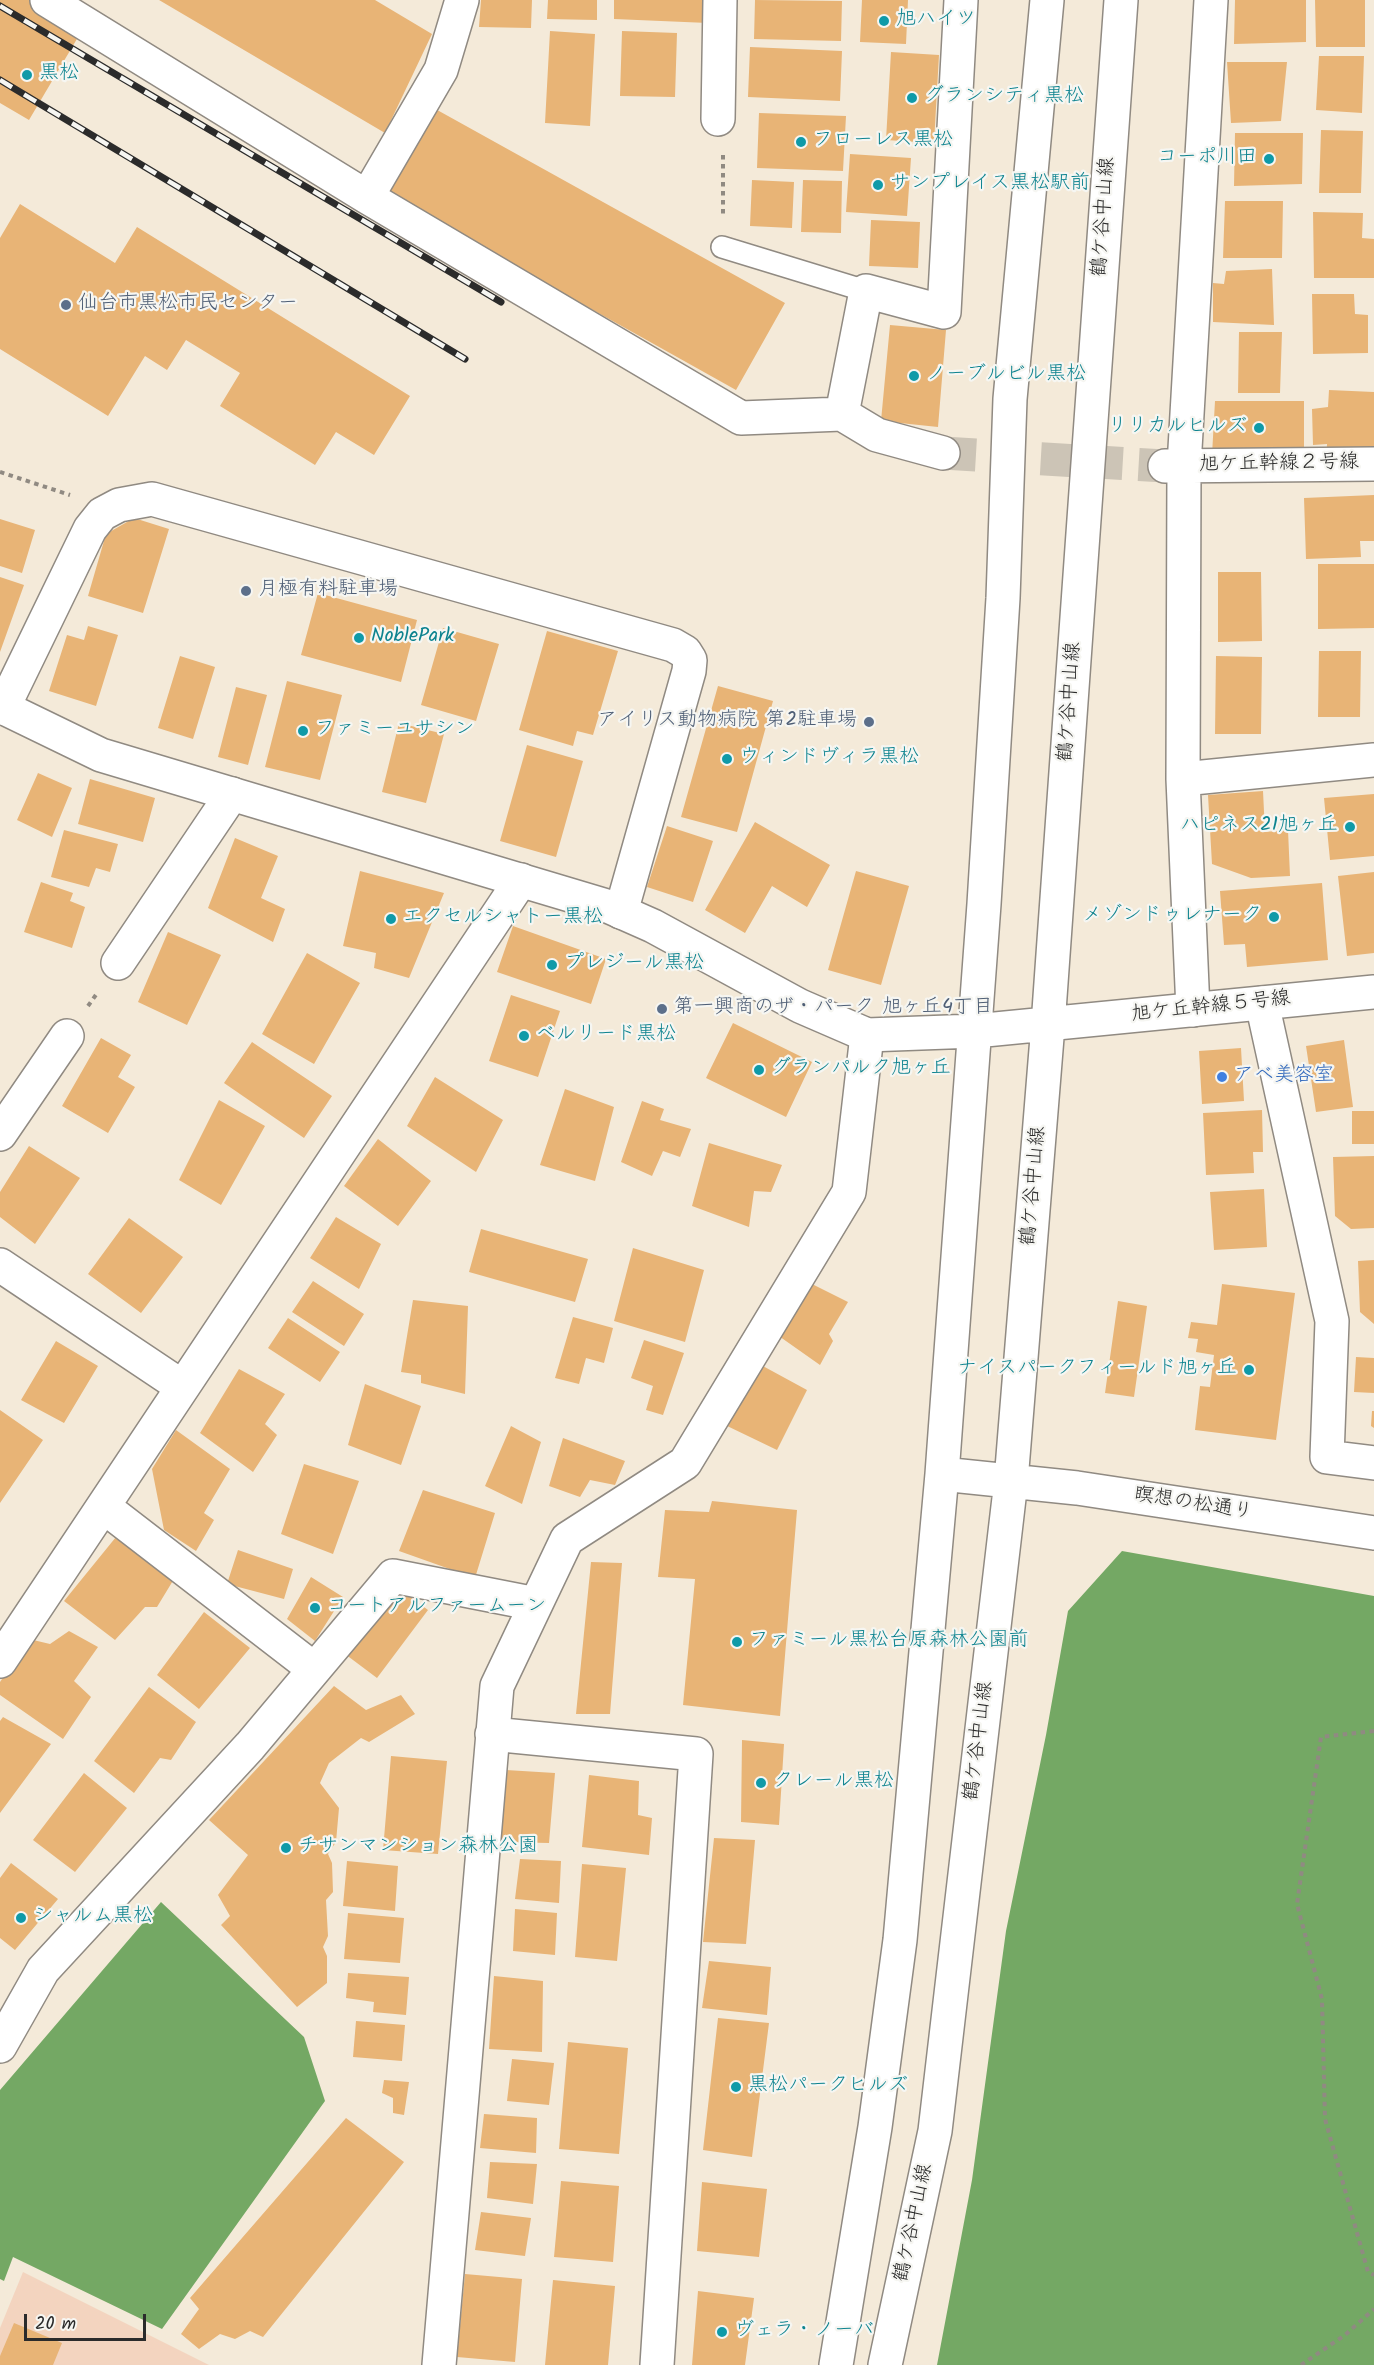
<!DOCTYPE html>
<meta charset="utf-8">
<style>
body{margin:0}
#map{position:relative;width:1374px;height:2365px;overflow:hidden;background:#f4ead9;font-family:Kalam,sans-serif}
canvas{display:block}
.scale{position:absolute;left:24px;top:2314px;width:122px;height:27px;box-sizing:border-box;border:3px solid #2b2b2b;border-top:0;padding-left:8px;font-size:18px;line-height:21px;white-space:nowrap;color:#2b2b2b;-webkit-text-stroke:4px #f6f6f2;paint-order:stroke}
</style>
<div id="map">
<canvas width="1374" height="2365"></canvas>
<div class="scale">20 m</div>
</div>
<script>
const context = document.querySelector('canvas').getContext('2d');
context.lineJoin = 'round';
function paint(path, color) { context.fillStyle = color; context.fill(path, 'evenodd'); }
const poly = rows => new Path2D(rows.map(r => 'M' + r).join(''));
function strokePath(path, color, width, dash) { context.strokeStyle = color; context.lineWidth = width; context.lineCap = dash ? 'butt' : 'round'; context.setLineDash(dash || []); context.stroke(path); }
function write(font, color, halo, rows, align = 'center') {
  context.font = font + ' Kalam,"Klee One",sans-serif'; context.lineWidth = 4.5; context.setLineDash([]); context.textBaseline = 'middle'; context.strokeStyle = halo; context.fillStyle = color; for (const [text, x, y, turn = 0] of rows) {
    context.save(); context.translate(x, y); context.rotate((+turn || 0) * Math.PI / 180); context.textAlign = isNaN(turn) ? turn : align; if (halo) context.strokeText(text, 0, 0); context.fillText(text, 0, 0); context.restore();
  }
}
const built = poly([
 [23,2272,209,2365,0,2365,0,2328]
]);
const forest = poly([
 [1122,1551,1374,1596,1374,2365,937,2365,972,2180,1006,1931,1046,1735,1068,1611],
 [161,1902,304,2037,325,2101,162,2329,13,2257,4,2281,0,2279,0,2090]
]);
const building = poly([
 [0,0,39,0,84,27,29,120,0,103],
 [159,0,375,0,432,34,385,133],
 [481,0,532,0,531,28,479,27],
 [548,0,597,0,597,20,547,19],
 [614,0,709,0,708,23,614,19],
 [755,0,842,1,841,41,754,39],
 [862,0,908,0,906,44,860,42],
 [1235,0,1306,0,1306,42,1234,44],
 [1315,0,1365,0,1365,47,1316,47],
 [550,31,595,34,590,126,545,123],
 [622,31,677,33,675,97,620,96],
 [750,47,842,51,840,101,748,97],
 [891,52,939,55,934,143,886,140],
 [1319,56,1364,56,1362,113,1316,110],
 [1227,62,1287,62,1281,121,1231,123],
 [430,106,785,303,736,390,382,192],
 [759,113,846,116,843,171,757,168],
 [1321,130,1363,131,1361,193,1319,193],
 [1235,133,1303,133,1302,184,1234,186],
 [850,154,911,158,907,216,846,212],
 [752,180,794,182,792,228,750,226],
 [803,180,842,181,841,233,801,232],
 [1225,201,1283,201,1282,258,1223,258],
 [20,204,115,263,137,227,410,396,374,455,336,432,315,465,220,406,240,373,186,340,167,370,145,356,108,416,0,349,0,238],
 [1313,212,1363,213,1362,238,1374,239,1374,278,1314,278],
 [871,220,920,222,918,268,869,266],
 [1272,269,1274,325,1213,322,1213,283,1224,284,1226,271],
 [1312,294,1354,294,1355,314,1368,315,1368,353,1313,354],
 [890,325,946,330,938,427,881,421],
 [1239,332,1282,332,1280,393,1238,393],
 [1329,390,1374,392,1374,462,1326,463,1327,444,1313,445,1312,409,1328,407],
 [1215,401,1304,401,1304,459,1212,455],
 [1374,495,1374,541,1360,541,1361,557,1306,559,1304,498],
 [134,518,169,529,143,613,88,596,106,534],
 [0,519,35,530,22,573,0,566],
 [1318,564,1374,564,1374,628,1318,629],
 [1218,572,1261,572,1262,641,1218,642],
 [0,577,24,585,0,652],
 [318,593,417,620,401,682,301,655],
 [88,626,118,635,96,706,49,691,67,635,84,640],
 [443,628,499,644,476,721,421,705],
 [547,631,618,651,593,735,577,731,573,746,519,730],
 [1319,651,1361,651,1360,717,1318,717],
 [180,656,215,667,193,739,158,728],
 [1216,656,1262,657,1261,734,1215,734],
 [287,681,342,695,320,780,265,767],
 [718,686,773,701,737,832,681,817],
 [236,687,267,695,248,765,218,757],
 [399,723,444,734,426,803,382,792],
 [527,745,583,761,556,857,500,841],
 [38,773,72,788,52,837,17,820],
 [90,779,155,798,143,842,78,824],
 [1263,791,1265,832,1288,830,1290,876,1251,878,1212,864,1208,795],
 [1374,794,1374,856,1330,860,1324,798],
 [755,822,830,865,807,907,772,886,745,933,705,910],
 [667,826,713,841,693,902,647,887],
 [64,830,118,844,110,872,96,868,89,887,51,877],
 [235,838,278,856,261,898,285,909,273,942,208,908],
 [360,871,444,893,409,978,374,968,376,953,343,946],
 [856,871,909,886,881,985,828,970],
 [1374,872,1374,953,1347,956,1338,876],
 [41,882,73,893,70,901,85,907,72,948,24,932],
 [1322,883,1328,960,1247,967,1245,944,1224,945,1220,891],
 [513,926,606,959,591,1004,497,972],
 [168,932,221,955,187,1025,138,1002],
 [307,953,360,983,314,1064,262,1034],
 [511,995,560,1011,538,1077,489,1061],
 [733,1023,812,1062,786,1117,706,1078],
 [101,1038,131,1055,118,1077,135,1087,108,1133,62,1106],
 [1344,1040,1353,1107,1316,1112,1306,1046],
 [252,1042,332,1096,304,1138,224,1083],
 [1241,1048,1244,1101,1202,1104,1199,1051],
 [435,1077,503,1120,476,1172,407,1126],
 [565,1089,614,1107,595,1181,540,1165],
 [219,1100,265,1126,221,1205,179,1180],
 [642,1101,664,1109,660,1120,691,1129,680,1157,663,1151,652,1176,621,1162],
 [1262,1110,1263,1152,1253,1152,1254,1173,1206,1175,1203,1113],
 [1352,1111,1374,1111,1374,1144,1352,1144],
 [378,1139,431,1181,398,1226,344,1186],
 [709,1143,782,1165,771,1192,754,1191,749,1227,692,1206],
 [29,1146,80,1178,35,1244,0,1217,0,1192],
 [1374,1156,1374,1228,1351,1229,1335,1216,1333,1157],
 [1264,1189,1267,1247,1214,1250,1210,1192],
 [336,1217,381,1244,359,1289,310,1258],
 [129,1218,183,1257,141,1313,88,1274],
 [481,1229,588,1259,575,1302,469,1272],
 [633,1248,704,1270,685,1342,614,1321],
 [1374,1260,1374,1324,1360,1312,1358,1261],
 [313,1281,364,1314,344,1346,292,1312],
 [810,1283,848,1302,829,1334,833,1341,820,1365,776,1334],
 [1222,1284,1295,1293,1276,1440,1195,1430,1200,1386,1210,1387,1214,1355,1196,1352,1198,1339,1188,1338,1191,1322,1217,1325],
 [413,1300,468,1306,465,1394,421,1383,421,1375,401,1372],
 [1118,1301,1147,1306,1134,1397,1105,1393],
 [573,1317,613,1328,604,1363,586,1358,579,1384,555,1378],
 [288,1318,340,1352,320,1382,268,1348],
 [644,1340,684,1353,663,1415,646,1410,653,1386,631,1378],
 [56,1341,98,1366,64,1423,21,1400],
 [1356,1357,1374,1358,1374,1393,1354,1392],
 [761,1365,807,1390,777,1450,723,1424],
 [239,1369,285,1394,265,1424,277,1435,253,1472,200,1433],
 [365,1384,421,1406,401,1465,348,1445],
 [0,1410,43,1440,0,1503],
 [1372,1411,1374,1411,1374,1428,1371,1426],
 [511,1426,541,1442,522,1504,485,1486],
 [176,1430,230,1469,204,1513,214,1520,196,1551,164,1530,152,1469],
 [563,1438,625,1461,615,1485,590,1480,580,1497,549,1486],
 [304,1464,359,1481,333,1554,281,1534],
 [423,1490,495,1513,475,1578,399,1551],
 [712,1501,797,1510,780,1716,683,1705,695,1579,658,1577,665,1510,709,1512],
 [116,1537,174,1579,157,1607,145,1607,115,1640,64,1601],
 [238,1550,293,1569,284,1599,227,1584],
 [591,1562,622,1563,610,1714,576,1714],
 [311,1577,343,1597,315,1641,287,1619],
 [396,1586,428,1610,377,1678,345,1654],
 [204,1612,250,1648,199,1709,157,1675],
 [69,1631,98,1647,74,1681,91,1697,63,1739,0,1695,0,1682,29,1639,50,1644],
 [334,1686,366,1710,401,1695,415,1714,369,1742,361,1738,329,1763,320,1783,339,1808,336,1842,328,1854,332,1863,333,1892,326,1900,328,1936,323,1947,327,1956,327,1983,297,2007,221,1925,230,1916,218,1895,248,1855,209,1820],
 [149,1687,196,1722,171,1760,160,1758,134,1793,94,1761],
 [3,1717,51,1744,0,1813,0,1721],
 [742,1740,784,1744,779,1825,741,1822],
 [391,1756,447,1761,438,1854,383,1850],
 [506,1770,555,1773,549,1843,499,1842],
 [84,1773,127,1808,75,1872,33,1840],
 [589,1775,639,1781,638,1815,652,1818,649,1855,582,1847],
 [714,1838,755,1840,746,1944,703,1942],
 [520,1859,561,1861,559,1903,515,1899],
 [347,1861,398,1866,395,1911,343,1906],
 [11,1863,58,1899,15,1950,0,1938,0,1878],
 [582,1864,626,1868,617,1961,575,1957],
 [515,1909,557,1913,555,1955,513,1951],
 [348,1913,404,1918,400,1963,344,1959],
 [709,1961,771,1967,767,2015,702,2008],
 [348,1973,409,1977,406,2015,373,2012,374,2002,346,1998],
 [494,1976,543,1981,542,2052,489,2049],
 [718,2018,769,2023,752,2157,703,2150],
 [356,2021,405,2025,402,2061,353,2057],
 [568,2042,628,2048,619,2154,559,2149],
 [512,2059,554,2063,549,2105,507,2101],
 [384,2080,409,2082,404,2115,393,2113,393,2098,382,2093],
 [484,2114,537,2118,536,2153,480,2148],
 [346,2118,404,2162,263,2337,250,2331,235,2339,220,2334,199,2349,181,2334,199,2309,190,2298],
 [490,2162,537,2164,533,2204,487,2198],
 [561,2181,619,2186,613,2262,554,2257],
 [702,2182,767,2189,759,2257,697,2251],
 [481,2212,531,2218,525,2256,475,2250],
 [465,2274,522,2279,515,2362,457,2357],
 [553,2280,615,2286,608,2365,545,2365],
 [698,2291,754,2298,745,2365,692,2365],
 [14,2323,62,2343,53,2365,0,2365,0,2356]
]);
const minorTunnel = poly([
 [943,453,1165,466]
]);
const path = poly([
 [723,155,723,217],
 [0,472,70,495],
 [88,1006,98,992],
 [1374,1731,1321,1737,1297,1904,1322,1999,1325,2119,1368,2272,1374,2275],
 [1301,2365,1345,2335,1374,2309]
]);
const service = poly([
 [722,247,866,291]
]);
const minor = poly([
 [47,0,367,197,741,418,842,414,877,435,943,453],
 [718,119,720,0],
 [367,197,441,70,462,0],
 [842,414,866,291,944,312,961,0],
 [1165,466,1374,464],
 [3,708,90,529,102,514,119,505,152,499,673,645,685,652,690,660,689,671,621,912],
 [1183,779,1374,760],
 [118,963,232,794],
 [1262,1003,1332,1321,1327,1457,1374,1463],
 [1193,1010,1183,779,1184,466,1211,0],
 [0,1134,67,1036],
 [0,1265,181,1386],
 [104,1507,314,1669],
 [0,1661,521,880],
 [492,1734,696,1754,657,2365],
 [0,2046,43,1970,250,1746,393,1576,536,1604],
 [439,2365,497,1686,567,1539,685,1463,849,1192,867,1035]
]);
const tertiary = poly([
 [0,706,101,755,610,907,653,926,800,1006,867,1035,975,1031,1374,992],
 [942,1474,1077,1488,1374,1533],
 [836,2365,875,2127,900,1940,942,1474,984,904,1003,598,1010,399,1047,0],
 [885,2365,935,2131,1011,1481,1048,1025,1121,0]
]);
const rail = poly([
 [0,6,501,302],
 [0,80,465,359]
]);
const markers = [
 [884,21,6,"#0f9aa8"],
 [27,75,6,"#0f9aa8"],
 [912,98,6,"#0f9aa8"],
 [801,142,6,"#0f9aa8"],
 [1269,159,6,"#0f9aa8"],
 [878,185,6,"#0f9aa8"],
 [66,305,6,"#5c6f8a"],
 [914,376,6,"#0f9aa8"],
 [1259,428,6,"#0f9aa8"],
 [246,591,6,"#5c6f8a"],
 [359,638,6,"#0f9aa8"],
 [869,722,6,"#5c6f8a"],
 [303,731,6,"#0f9aa8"],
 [727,759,6,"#0f9aa8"],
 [1350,827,6,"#0f9aa8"],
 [1274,917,6,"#0f9aa8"],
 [391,919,6,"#0f9aa8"],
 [552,965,6,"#0f9aa8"],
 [662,1009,6,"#5c6f8a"],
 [524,1036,6,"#0f9aa8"],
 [759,1070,6,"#0f9aa8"],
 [1222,1077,6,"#3f7fe0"],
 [1249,1370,6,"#0f9aa8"],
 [315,1608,6,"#0f9aa8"],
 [737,1642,6,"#0f9aa8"],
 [761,1783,6,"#0f9aa8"],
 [286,1848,6,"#0f9aa8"],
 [21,1918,6,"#0f9aa8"],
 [736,2087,6,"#0f9aa8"],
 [722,2332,6,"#0f9aa8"]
];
const cultureNames = [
 ["旭ハイツ",896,21],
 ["黒松",39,75],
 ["グランシティ黒松",924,98],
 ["フローレス黒松",813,142],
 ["コーポ川田",1257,159,"right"],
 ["サンプレイス黒松駅前",890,185],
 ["ノーブルビル黒松",926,376],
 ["リリカルヒルズ",1247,428,"right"],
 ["NoblePark",371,638],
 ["ファミーユサシン",315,731],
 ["ウィンドヴィラ黒松",739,759],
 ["ハピネス21旭ヶ丘",1338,827,"right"],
 ["メゾンドゥレナーク",1262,917,"right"],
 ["エクセルシャトー黒松",403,919],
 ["プレジール黒松",564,965],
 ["ベルリード黒松",536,1036],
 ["グランパルク旭ヶ丘",771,1070],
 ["ナイスパークフィールド旭ヶ丘",1237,1370,"right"],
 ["コートアルファームーン",327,1608],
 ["ファミール黒松台原森林公園前",749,1642],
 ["クレール黒松",773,1783],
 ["チサンマンション森林公園",298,1848],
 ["シャルム黒松",33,1918],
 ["黒松パークヒルズ",748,2087],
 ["ヴェラ・ノーバ",734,2332]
];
const streetNames = [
 ["鶴ケ谷中山線",1105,217,-86],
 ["旭ケ丘幹線２号線",1279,465,-1],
 ["鶴ケ谷中山線",1071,702,-86],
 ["旭ケ丘幹線５号線",1211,1008,-6],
 ["鶴ケ谷中山線",1035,1186,-85],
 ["瞑想の松通り",1193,1505,9],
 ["鶴ケ谷中山線",980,1741,-83],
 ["鶴ケ谷中山線",915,2223,-78]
];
const serviceNames = [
 ["仙台市黒松市民センター",78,305],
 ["月極有料駐車場",258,591],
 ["アイリス動物病院 第2駐車場",857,722,"right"],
 ["第一興商のザ・パーク 旭ヶ丘4丁目",674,1009]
];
const shopNames = [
 ["アベ美容室",1234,1077]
];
paint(built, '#f3d4bf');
paint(forest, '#74a864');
paint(building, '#e8b476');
strokePath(minorTunnel, '#ccc4b6', 33, [33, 16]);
strokePath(service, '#908a82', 24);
strokePath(minor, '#908a82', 36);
strokePath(tertiary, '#908a82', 36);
strokePath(path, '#908a82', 4, [4.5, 4.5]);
strokePath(service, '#fff', 21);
strokePath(minor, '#fff', 33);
strokePath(tertiary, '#fff', 33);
strokePath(rail, '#2b2b2b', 7);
strokePath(rail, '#f6f6f2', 4.5, [14]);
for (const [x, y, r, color] of markers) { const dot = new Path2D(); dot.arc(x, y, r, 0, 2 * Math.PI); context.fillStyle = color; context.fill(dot); strokePath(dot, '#f6f6f2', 2); }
write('20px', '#0d838f', '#f6f6f2', cultureNames, 'left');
write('20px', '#2b2b2b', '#f6f6f2', streetNames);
write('20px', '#4e5e75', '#f6f6f2', serviceNames, 'left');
write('20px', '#366cbe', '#f6f6f2', shopNames, 'left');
</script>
